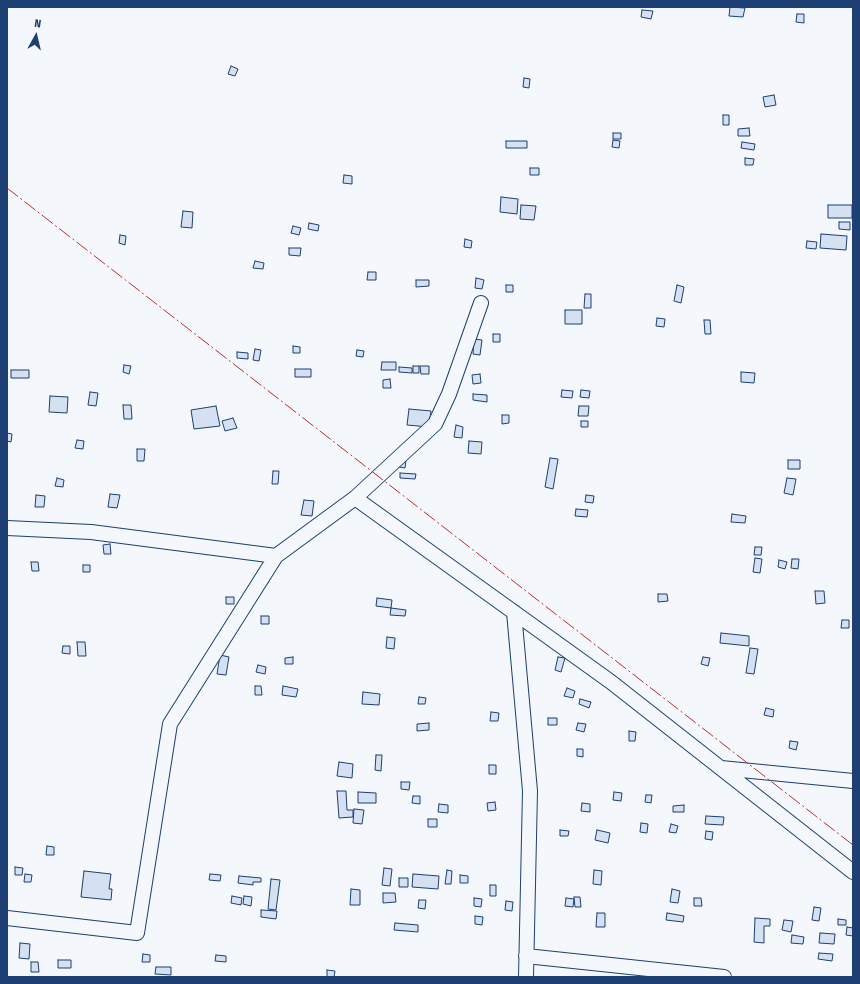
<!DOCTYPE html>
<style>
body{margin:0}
#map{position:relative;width:860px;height:984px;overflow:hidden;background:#f4f7fb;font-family:"Fira Sans Condensed",sans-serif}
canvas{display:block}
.frame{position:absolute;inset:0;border:8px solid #1d3f73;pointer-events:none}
.north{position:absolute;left:16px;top:16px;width:40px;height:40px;-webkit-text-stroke:3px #f4f7fb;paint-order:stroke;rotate:8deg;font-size:11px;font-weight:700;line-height:16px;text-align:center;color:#1d3f73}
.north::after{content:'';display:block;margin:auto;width:14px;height:18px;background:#1d3f73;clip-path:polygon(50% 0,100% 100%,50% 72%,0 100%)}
</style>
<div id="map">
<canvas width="860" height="984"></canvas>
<div class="frame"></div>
<div class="north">N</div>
</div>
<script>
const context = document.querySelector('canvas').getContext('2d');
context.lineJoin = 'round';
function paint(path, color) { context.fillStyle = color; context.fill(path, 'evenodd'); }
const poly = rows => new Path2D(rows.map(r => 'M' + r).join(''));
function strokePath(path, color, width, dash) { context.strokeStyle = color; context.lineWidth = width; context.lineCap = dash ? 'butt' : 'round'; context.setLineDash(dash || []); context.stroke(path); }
const building = poly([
 [730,7,745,8,743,17,729,16,730,7],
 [642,10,653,11,651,19,641,17,642,10],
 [797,14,804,14,804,23,796,22,797,14],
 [231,66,238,69,235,76,228,74,231,66],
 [524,78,530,79,529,88,523,87,524,78],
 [774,95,776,105,765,107,763,97,774,95],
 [723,115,729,115,729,125,723,125,723,115],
 [749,128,750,136,738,136,738,129,749,128],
 [613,133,621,133,621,139,613,139,613,133],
 [613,140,620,141,619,148,612,147,613,140],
 [506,141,527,141,527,148,506,148,506,141],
 [742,142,755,144,754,150,741,148,742,142],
 [745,158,754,159,753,165,745,165,745,158],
 [530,168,539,168,539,175,530,175,530,168],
 [344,175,352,176,352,184,343,183,344,175],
 [501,197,518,199,517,214,500,212,501,197],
 [521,205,536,206,534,220,520,219,521,205],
 [828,205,852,205,852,218,828,218,828,205],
 [183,211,193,212,192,228,181,227,183,211],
 [839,222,850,222,850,230,839,229,839,222],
 [309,223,319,225,318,231,308,229,309,223],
 [293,226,301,228,299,235,291,233,293,226],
 [821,234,847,236,846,250,820,248,821,234],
 [120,235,126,236,125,245,119,243,120,235],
 [465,239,472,241,471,248,464,247,465,239],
 [807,241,817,242,816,249,806,248,807,241],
 [289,248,301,248,300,256,289,255,289,248],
 [255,261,264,263,263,269,253,268,255,261],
 [368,272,376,272,376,280,367,280,368,272],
 [476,278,484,280,482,289,475,288,476,278],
 [416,280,429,280,429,286,416,287,416,280],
 [506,285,513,285,513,292,506,292,506,285],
 [677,285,684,287,681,303,674,301,677,285],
 [585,294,591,294,591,308,584,308,585,294],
 [565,310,582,310,582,324,565,324,565,310],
 [657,318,665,319,664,327,656,326,657,318],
 [704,320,710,320,711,334,705,334,704,320],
 [493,334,500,334,500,342,493,342,493,334],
 [474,339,482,340,480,355,473,354,474,339],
 [293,346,300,347,300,353,293,353,293,346],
 [255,349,261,350,259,361,253,360,255,349],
 [357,350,364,351,363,357,356,356,357,350],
 [237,352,248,353,248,359,237,358,237,352],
 [382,362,396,362,396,370,381,370,382,362],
 [124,365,131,366,129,374,123,372,124,365],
 [413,366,419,366,419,373,413,373,413,366],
 [420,366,429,366,429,374,421,374,420,366],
 [399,367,412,368,412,373,399,372,399,367],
 [295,369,311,369,311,377,295,377,295,369],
 [11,370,29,370,29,378,11,378,11,370],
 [741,372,755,373,754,383,741,382,741,372],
 [480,374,481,383,473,384,472,375,480,374],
 [390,379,391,388,383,388,383,380,390,379],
 [562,390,573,391,572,398,561,397,562,390],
 [581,390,590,391,589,398,580,397,581,390],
 [90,392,98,393,96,406,88,405,90,392],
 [473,394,487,395,487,402,473,400,473,394],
 [50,396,68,397,67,413,49,412,50,396],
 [123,405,131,405,132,419,124,419,123,405],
 [216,406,220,426,194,429,191,410,216,406],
 [579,406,589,406,588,416,578,416,579,406],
 [409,409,431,411,429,427,407,425,409,409],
 [502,415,509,415,509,423,502,424,502,415],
 [233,418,237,428,225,431,222,421,233,418],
 [581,421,588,421,588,427,581,427,581,421],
 [456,425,463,427,462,438,454,437,456,425],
 [7,433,12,434,11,442,7,441,7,433],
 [77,440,84,441,83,449,75,448,77,440],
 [469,441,482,442,481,454,468,453,469,441],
 [137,449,145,449,144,461,137,461,137,449],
 [550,458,558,459,553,489,545,487,550,458],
 [400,459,406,460,405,468,399,467,400,459],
 [788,460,800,460,800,469,788,469,788,460],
 [273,471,279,471,278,484,272,484,273,471],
 [400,473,416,474,415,479,400,478,400,473],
 [57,478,64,480,63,487,55,486,57,478],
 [787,478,796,479,793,495,784,493,787,478],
 [110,494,120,495,117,508,108,507,110,494],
 [36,495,45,496,44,507,35,507,36,495],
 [586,495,594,496,593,503,585,502,586,495],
 [304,500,314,501,312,516,301,515,304,500],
 [576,509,588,510,587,517,575,516,576,509],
 [732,514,746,516,745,523,731,522,732,514],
 [110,544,111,554,104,554,103,545,110,544],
 [755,547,762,547,761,555,754,555,755,547],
 [755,558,762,559,760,573,753,572,755,558],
 [792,559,799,559,798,569,791,568,792,559],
 [779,560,787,562,785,569,778,567,779,560],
 [31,562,38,562,39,571,32,571,31,562],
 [83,565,90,565,90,572,83,572,83,565],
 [815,591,824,591,825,603,816,604,815,591],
 [658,594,667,594,668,601,658,602,658,594],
 [226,597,234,597,234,604,226,604,226,597],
 [377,598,392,600,391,608,376,606,377,598],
 [391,608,406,610,405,616,390,615,391,608],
 [261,616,269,616,269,624,261,624,261,616],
 [842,620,849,620,849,628,841,628,842,620],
 [721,633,749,636,749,646,720,643,721,633],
 [387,637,395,638,394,649,386,648,387,637],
 [77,642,85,642,86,656,78,656,77,642],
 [63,646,70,646,70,654,62,653,63,646],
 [750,648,758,649,754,674,746,673,750,648],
 [220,655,229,657,226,675,217,674,220,655],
 [293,657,293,664,285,664,285,658,293,657],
 [558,657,565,658,561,672,555,670,558,657],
 [703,657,710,658,708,666,701,664,703,657],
 [258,665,266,667,265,674,256,672,258,665],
 [255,686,261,686,262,695,255,695,255,686],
 [283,686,298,689,296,697,282,695,283,686],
 [567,688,575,691,573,698,564,696,567,688],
 [363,692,380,694,379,705,362,704,363,692],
 [419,697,426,698,425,704,418,704,419,697],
 [580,699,591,702,589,708,579,704,580,699],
 [766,708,774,710,773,717,764,715,766,708],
 [491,712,499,713,498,721,490,721,491,712],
 [548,718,557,718,557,725,548,725,548,718],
 [429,723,429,730,417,731,417,724,429,723],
 [578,723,586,724,584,732,576,730,578,723],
 [629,731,636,732,635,741,629,741,629,731],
 [790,741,798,742,796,750,789,748,790,741],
 [577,749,583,749,583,757,577,756,577,749],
 [376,755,382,755,381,771,375,770,376,755],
 [339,762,353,764,352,778,337,776,339,762],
 [489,765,496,765,496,774,489,774,489,765],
 [401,782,410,782,409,790,401,789,401,782],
 [337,791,346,791,347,810,353,810,353,817,339,818,337,791],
 [358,792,376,793,376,803,358,803,358,792],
 [614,792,622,793,621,801,613,800,614,792],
 [646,795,652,795,651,803,645,802,646,795],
 [413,796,420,796,420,804,412,803,413,796],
 [495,802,496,810,488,811,487,803,495,802],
 [582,803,590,804,590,812,581,811,582,803],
 [439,804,448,805,448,813,438,812,439,804],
 [684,805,684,812,673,812,673,806,684,805],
 [354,809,364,810,362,824,353,823,354,809],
 [706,816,724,817,723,825,705,824,706,816],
 [428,819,437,819,437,827,428,827,428,819],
 [641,823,648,824,647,833,640,832,641,823],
 [671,824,678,826,676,833,669,832,671,824],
 [560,830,569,831,568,836,560,836,560,830],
 [597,830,610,833,608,843,595,840,597,830],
 [706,831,713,832,712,840,705,839,706,831],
 [47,846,54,847,54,855,46,855,47,846],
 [15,867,23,868,22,875,15,875,15,867],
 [384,868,392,869,390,886,382,885,384,868],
 [447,870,452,871,451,884,445,884,447,870],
 [594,870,602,871,601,885,593,884,594,870],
 [84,871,111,874,109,889,112,889,111,900,81,897,84,871],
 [25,874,32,875,31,882,24,882,25,874],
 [210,874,221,875,220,881,209,880,210,874],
 [413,874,439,876,438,889,412,887,413,874],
 [460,875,468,876,468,883,460,883,460,875],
 [239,876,261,878,261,882,253,882,253,885,238,883,239,876],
 [399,878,408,878,408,887,399,887,399,878],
 [271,879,280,880,276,910,268,909,271,879],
 [490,885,496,885,496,896,490,896,490,885],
 [351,889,360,890,360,905,350,905,351,889],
 [672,889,680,891,678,903,670,902,672,889],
 [383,893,395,893,396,902,383,903,383,893],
 [232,896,242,898,241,905,231,903,232,896],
 [244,896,252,897,251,906,243,904,244,896],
 [574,897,580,897,581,907,575,907,574,897],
 [474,898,482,899,481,907,474,906,474,898],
 [566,898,574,899,573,907,565,906,566,898],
 [694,898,701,898,702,906,694,906,694,898],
 [419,900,426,900,425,909,418,908,419,900],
 [506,901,513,902,512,911,505,910,506,901],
 [814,907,821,908,819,921,812,920,814,907],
 [261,910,277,911,276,919,261,917,261,910],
 [597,913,605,913,605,927,596,927,597,913],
 [667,913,684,916,683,922,666,920,667,913],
 [475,916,483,917,482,925,475,924,475,916],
 [755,918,770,919,770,926,764,926,764,943,754,942,755,918],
 [838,919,846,920,846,925,838,925,838,919],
 [784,920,793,921,791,932,782,930,784,920],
 [395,923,418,925,418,932,394,930,395,923],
 [847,927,853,928,853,936,846,935,847,927],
 [820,933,835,934,834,944,819,943,820,933],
 [792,935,804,937,803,944,791,943,792,935],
 [20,943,30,944,29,959,19,958,20,943],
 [819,953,833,954,832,961,818,959,819,953],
 [143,954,150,955,150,962,142,962,143,954],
 [216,955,226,956,226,962,215,961,216,955],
 [58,960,71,960,71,968,58,968,58,960],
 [31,962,38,962,39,972,31,972,31,962],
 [156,967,171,967,171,975,155,974,156,967],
 [327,970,335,971,334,977,327,977,327,970]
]);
const minor = poly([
 [355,498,611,682,853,872],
 [7,528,91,532,276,556],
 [514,612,530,791,526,977],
 [721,768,853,781],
 [7,918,137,933,170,724,276,556,355,498,435,424,449,394,481,303],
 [526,956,724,977]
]);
const power = poly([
 [7,188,853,845]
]);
paint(building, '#d5e0f0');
strokePath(building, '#1d3f73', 1);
strokePath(minor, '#1d3f73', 16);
strokePath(minor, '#f4f7fb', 14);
strokePath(power, '#c62828', 1, [14, 3, 2, 3]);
</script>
